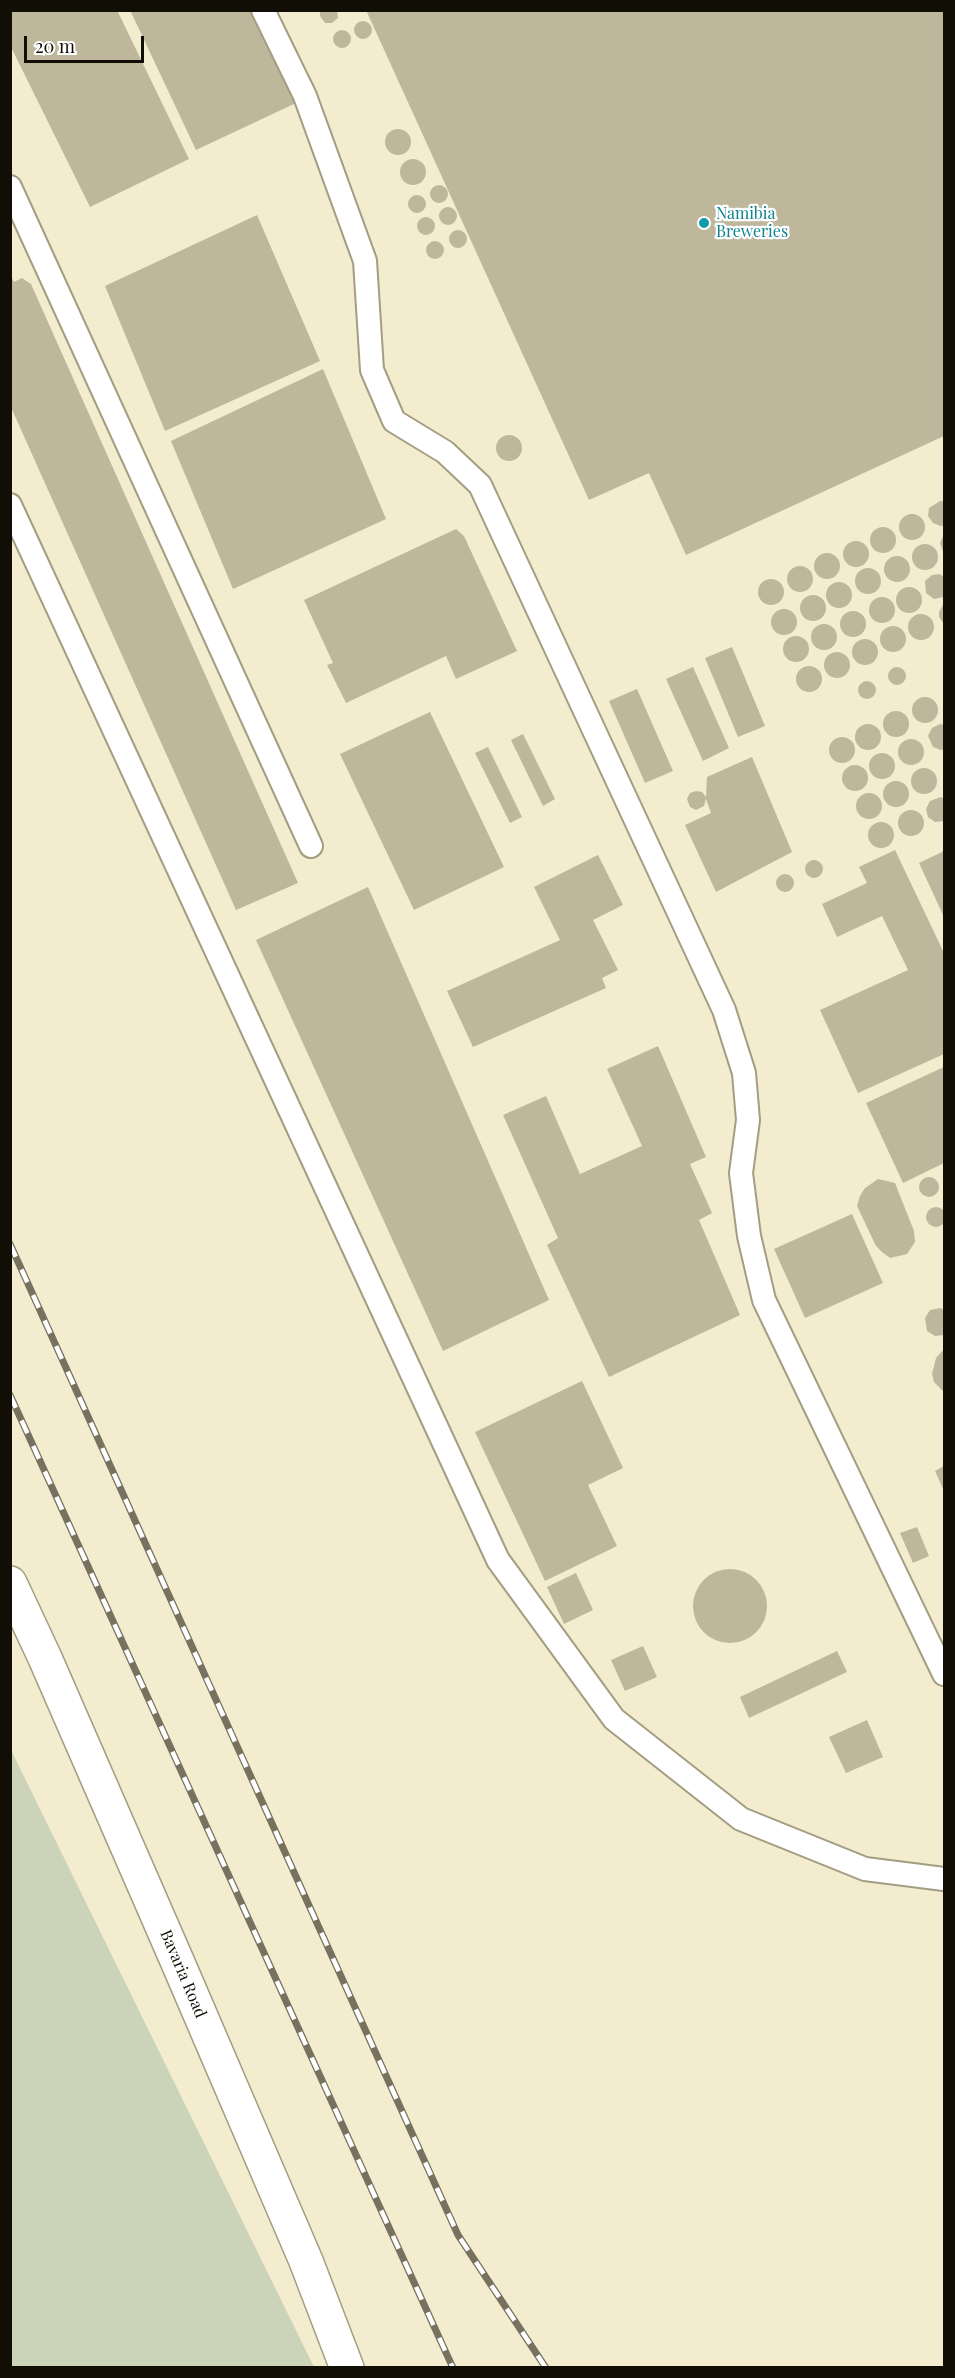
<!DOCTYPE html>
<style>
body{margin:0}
#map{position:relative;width:955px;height:2378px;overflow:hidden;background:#f3eccf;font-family:"Playfair Display",serif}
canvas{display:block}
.frame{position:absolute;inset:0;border:12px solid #110e05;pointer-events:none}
.scale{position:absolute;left:24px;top:36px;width:120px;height:27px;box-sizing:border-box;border:3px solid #110e05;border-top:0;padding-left:8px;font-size:18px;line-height:21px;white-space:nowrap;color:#110e05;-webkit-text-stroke:4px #fff;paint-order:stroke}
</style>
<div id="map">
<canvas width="955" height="2378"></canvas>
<div class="frame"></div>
<div class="scale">20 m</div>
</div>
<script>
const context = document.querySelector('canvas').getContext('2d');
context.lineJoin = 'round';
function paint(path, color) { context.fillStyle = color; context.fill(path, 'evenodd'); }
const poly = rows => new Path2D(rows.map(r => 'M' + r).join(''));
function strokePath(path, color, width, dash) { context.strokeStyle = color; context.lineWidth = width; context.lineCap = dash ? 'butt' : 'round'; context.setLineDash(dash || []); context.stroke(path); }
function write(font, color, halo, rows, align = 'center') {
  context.font = font + ' "Playfair Display",serif'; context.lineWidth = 4.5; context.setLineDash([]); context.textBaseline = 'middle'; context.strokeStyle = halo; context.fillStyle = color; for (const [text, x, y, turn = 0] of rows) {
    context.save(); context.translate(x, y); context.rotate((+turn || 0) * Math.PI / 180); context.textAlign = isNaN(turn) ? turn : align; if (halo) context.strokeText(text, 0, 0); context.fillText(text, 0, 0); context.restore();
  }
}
const green = poly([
 [10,1750,11,1750,314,2367,11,2367]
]);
const building = poly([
 [10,10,117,10,189,159,90,207,10,45],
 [130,10,252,10,296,103,196,150],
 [320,10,337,10,338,18,332,23,325,23,320,16],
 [366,10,944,10,944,436,686,555,649,473,589,500],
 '354 30a9 9 0 1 1 18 0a9 9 0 1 1-18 0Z',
 '333 39a9 9 0 1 1 18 0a9 9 0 1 1-18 0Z',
 '385 142a13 13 0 1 1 26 0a13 13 0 1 1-26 0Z',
 '400 172a13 13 0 1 1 26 0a13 13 0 1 1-26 0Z',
 '430 194a9 9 0 1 1 18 0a9 9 0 1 1-18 0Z',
 '408 204a9 9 0 1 1 18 0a9 9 0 1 1-18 0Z',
 '439 216a9 9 0 1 1 18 0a9 9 0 1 1-18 0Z',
 [257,215,320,361,165,431,105,286],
 '417 226a9 9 0 1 1 18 0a9 9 0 1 1-18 0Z',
 '449 239a9 9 0 1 1 18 0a9 9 0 1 1-18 0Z',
 '426 250a9 9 0 1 1 18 0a9 9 0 1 1-18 0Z',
 [10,274,14,282,22,278,31,284,298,883,236,910,10,405],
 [323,369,386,519,233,589,171,441],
 '496 448a13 13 0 1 1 26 0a13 13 0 1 1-26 0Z',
 [940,501,944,501,944,525,941,526,933,523,928,516,929,508],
 '899 527a13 13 0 1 1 26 0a13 13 0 1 1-26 0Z',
 '870 540a13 13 0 1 1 26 0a13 13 0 1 1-26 0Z',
 [456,529,464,536,517,651,456,679,446,656,346,703,327,665,333,663,304,600],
 [944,534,944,554,940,543],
 '843 554a13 13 0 1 1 26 0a13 13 0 1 1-26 0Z',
 '912 557a13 13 0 1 1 26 0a13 13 0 1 1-26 0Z',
 '814 566a13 13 0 1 1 26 0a13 13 0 1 1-26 0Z',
 '884 569a13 13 0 1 1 26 0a13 13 0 1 1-26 0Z',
 '787 579a13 13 0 1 1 26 0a13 13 0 1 1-26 0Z',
 '855 581a13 13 0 1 1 26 0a13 13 0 1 1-26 0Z',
 [940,574,944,577,944,597,934,599,926,593,925,581,932,575],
 '758 592a13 13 0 1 1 26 0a13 13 0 1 1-26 0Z',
 '826 595a13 13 0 1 1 26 0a13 13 0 1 1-26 0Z',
 '896 600a13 13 0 1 1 26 0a13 13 0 1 1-26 0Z',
 '800 608a13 13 0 1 1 26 0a13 13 0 1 1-26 0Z',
 '869 610a13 13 0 1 1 26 0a13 13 0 1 1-26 0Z',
 [944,603,944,624,939,617,939,612],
 '771 622a13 13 0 1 1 26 0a13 13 0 1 1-26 0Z',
 '840 624a13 13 0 1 1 26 0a13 13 0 1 1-26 0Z',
 '908 627a13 13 0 1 1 26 0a13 13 0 1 1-26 0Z',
 '811 637a13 13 0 1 1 26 0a13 13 0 1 1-26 0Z',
 '880 639a13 13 0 1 1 26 0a13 13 0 1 1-26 0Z',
 '783 649a13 13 0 1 1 26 0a13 13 0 1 1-26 0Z',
 '852 652a13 13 0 1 1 26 0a13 13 0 1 1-26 0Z',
 [732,647,765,726,738,737,705,658],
 '824 665a13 13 0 1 1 26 0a13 13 0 1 1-26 0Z',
 '796 679a13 13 0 1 1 26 0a13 13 0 1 1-26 0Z',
 '888 676a9 9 0 1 1 18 0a9 9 0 1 1-18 0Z',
 [693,667,729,748,703,761,666,679],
 '858 690a9 9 0 1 1 18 0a9 9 0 1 1-18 0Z',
 [637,689,673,771,645,783,609,701],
 '912 710a13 13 0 1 1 26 0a13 13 0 1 1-26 0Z',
 '883 724a13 13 0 1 1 26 0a13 13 0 1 1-26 0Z',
 [430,712,504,867,414,910,340,754],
 [940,724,944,725,944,749,941,750,933,747,928,736,932,728],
 '855 737a13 13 0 1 1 26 0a13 13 0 1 1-26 0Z',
 [523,734,555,799,543,806,511,740],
 '829 750a13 13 0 1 1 26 0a13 13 0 1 1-26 0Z',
 '898 752a13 13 0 1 1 26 0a13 13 0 1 1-26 0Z',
 [488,747,522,817,510,823,475,753],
 '869 766a13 13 0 1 1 26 0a13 13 0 1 1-26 0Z',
 [752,757,792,852,716,892,685,825,711,813,706,799,704,806,696,810,690,807,687,799,690,793,696,791,702,792,706,797,707,777],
 '842 778a13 13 0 1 1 26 0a13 13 0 1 1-26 0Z',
 '911 781a13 13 0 1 1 26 0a13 13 0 1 1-26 0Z',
 '883 794a13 13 0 1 1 26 0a13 13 0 1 1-26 0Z',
 '856 806a13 13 0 1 1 26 0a13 13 0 1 1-26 0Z',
 [941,797,944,799,944,821,935,822,928,817,926,809,930,801],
 '898 823a13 13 0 1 1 26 0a13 13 0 1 1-26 0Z',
 '868 835a13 13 0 1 1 26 0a13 13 0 1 1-26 0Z',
 [895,850,944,953,944,1054,858,1093,820,1010,908,970,882,916,837,937,822,904,867,883,859,867],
 [944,851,944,917,919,863],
 [598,855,623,905,593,920,618,970,602,978,606,988,473,1047,447,991,560,940,534,887],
 '805 869a9 9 0 1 1 18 0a9 9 0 1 1-18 0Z',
 '776 883a9 9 0 1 1 18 0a9 9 0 1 1-18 0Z',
 [368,887,549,1300,443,1351,256,940],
 [658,1046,706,1157,690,1164,712,1213,699,1220,740,1315,609,1377,547,1245,558,1238,503,1115,546,1096,580,1174,642,1146,607,1069],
 [944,1067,944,1163,903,1183,866,1103],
 '919 1187a10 10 0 1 1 20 0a10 10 0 1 1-20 0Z',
 [878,1179,895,1183,914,1231,915,1242,907,1254,890,1258,882,1252,876,1246,857,1206,860,1196,865,1188],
 '926 1217a10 10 0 1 1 20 0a10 10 0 1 1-20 0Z',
 [852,1214,883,1283,805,1318,774,1249],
 [940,1308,944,1310,944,1335,935,1336,927,1331,925,1318,930,1310],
 [944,1349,944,1392,934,1382,932,1374,936,1358],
 [582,1381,623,1468,588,1485,617,1546,545,1581,475,1432],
 [944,1466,944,1491,935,1471],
 [917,1527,929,1556,913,1563,900,1533],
 '693 1606a37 37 0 1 1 74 0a37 37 0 1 1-74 0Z',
 [576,1573,593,1610,564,1624,547,1587],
 [643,1646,657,1677,625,1691,611,1660],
 [837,1651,847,1672,749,1718,740,1697],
 [867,1720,883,1757,846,1773,829,1737]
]);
const lane = poly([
 [263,10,305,96,365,261,372,370,394,421,445,452,480,485,724,1010,744,1073,748,1120,741,1173,749,1236,764,1300,944,1674],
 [10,187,311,846],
 [10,505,498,1560,614,1719,741,1819,865,1869,944,1879]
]);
const street = poly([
 [10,1583,45,1658,178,1963,306,2261,347,2368]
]);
const rail = poly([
 [10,1244,458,2235,546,2368],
 [10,1395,453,2368]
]);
const markers = [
 [704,223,6,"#0f9aa8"]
];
const cultureNames = [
 ["Namibia",716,214],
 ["Breweries",716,232]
];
const streetNames = [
 ["Bavaria Road",183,1974,67]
];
paint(green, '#cbd4b9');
paint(building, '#bfb79c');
strokePath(lane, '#a49d82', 26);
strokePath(street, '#a49d82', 36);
strokePath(lane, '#fff', 22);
strokePath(street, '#fff', 33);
strokePath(rail, '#777260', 7);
strokePath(rail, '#fff', 4.5, [14]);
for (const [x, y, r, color] of markers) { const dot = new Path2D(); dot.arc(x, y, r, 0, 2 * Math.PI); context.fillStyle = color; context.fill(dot); strokePath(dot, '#fff', 2); }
write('16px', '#0d838f', '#fff', cultureNames, 'left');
write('16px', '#110e05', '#fff', streetNames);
</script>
